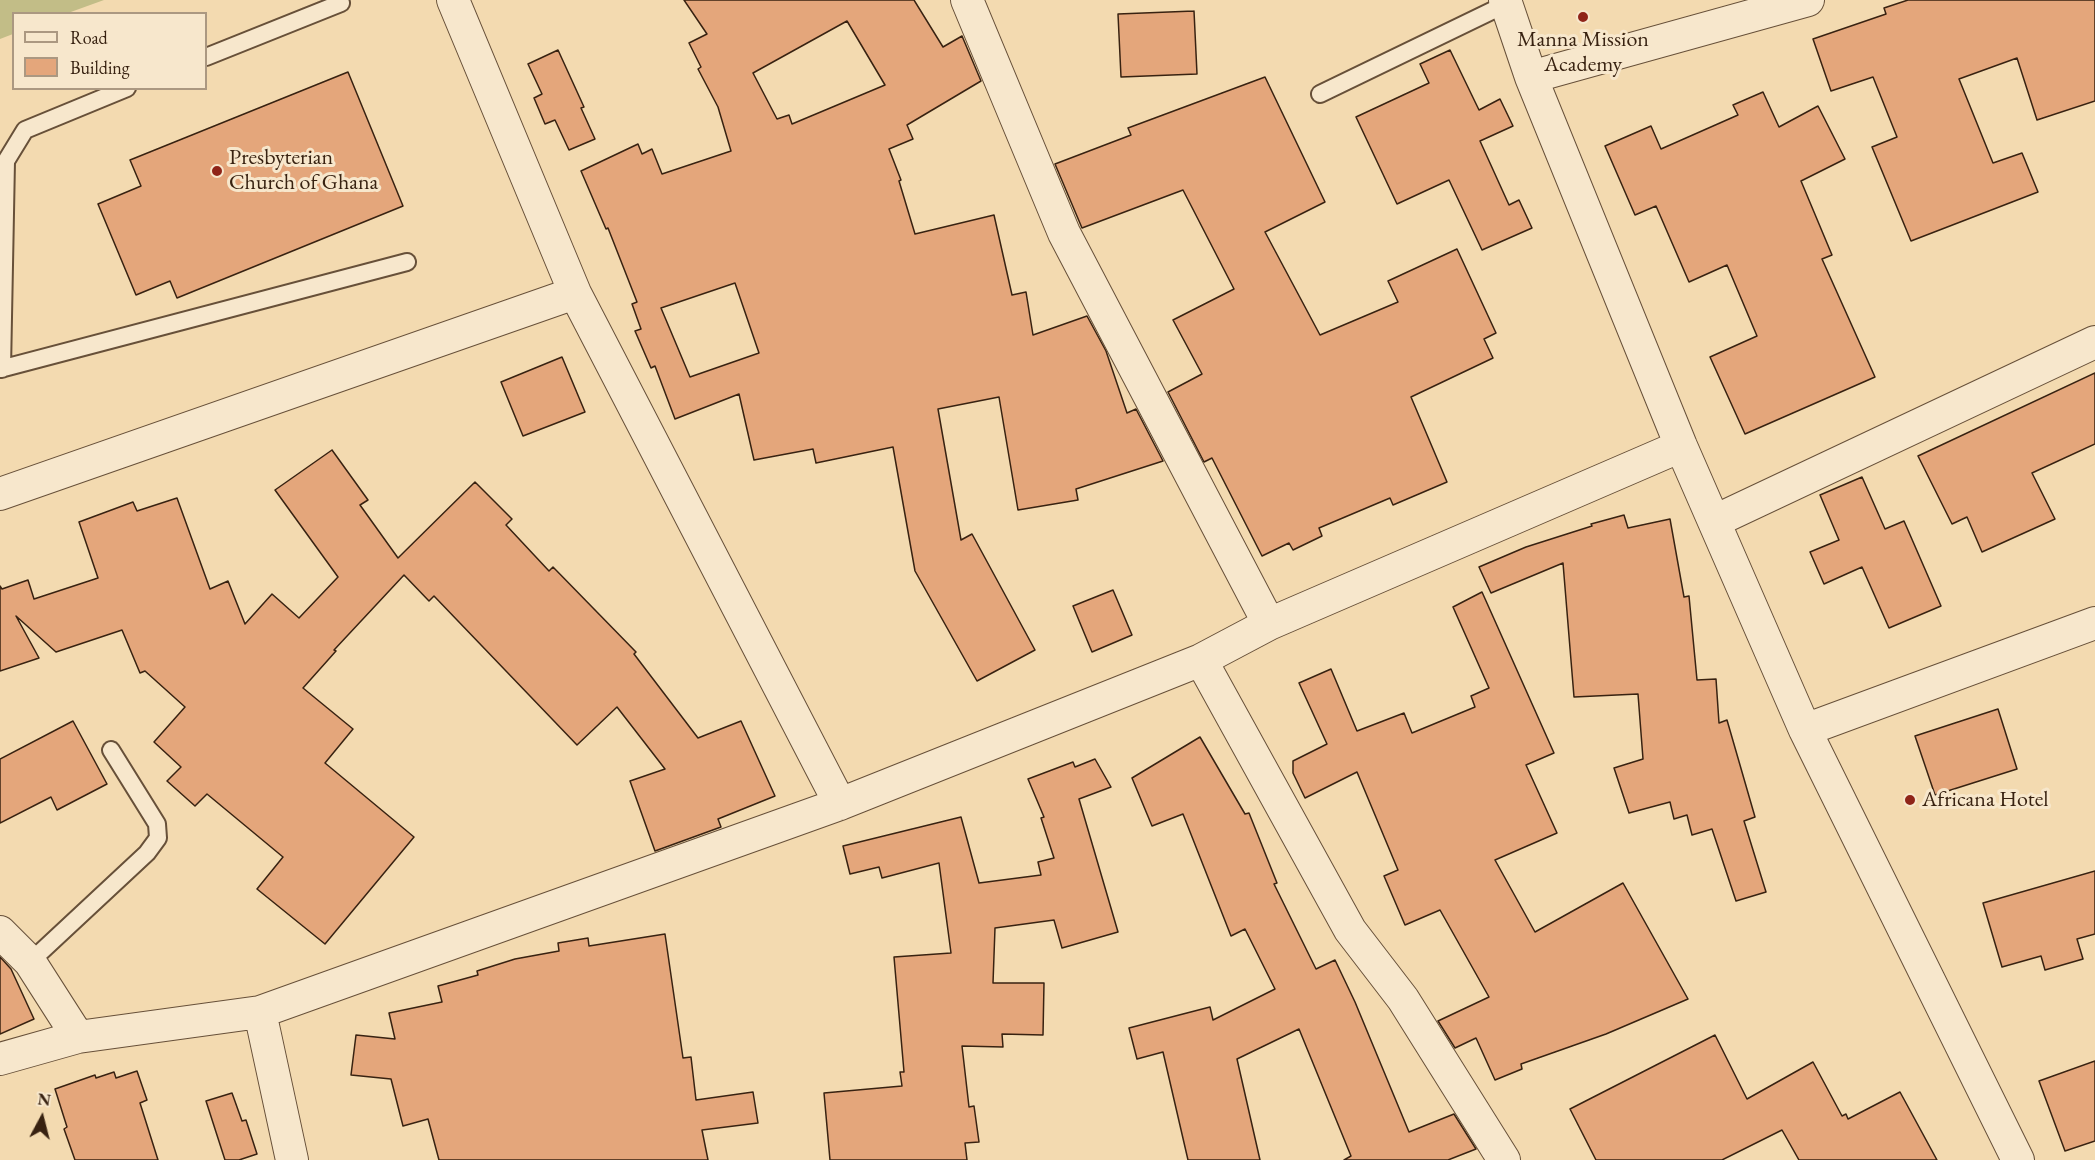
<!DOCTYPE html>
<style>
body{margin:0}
#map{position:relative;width:2095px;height:1160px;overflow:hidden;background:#f3dab0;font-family:"EB Garamond",serif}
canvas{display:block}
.legend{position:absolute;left:12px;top:12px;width:195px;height:78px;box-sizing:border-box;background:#f7e7cc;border:2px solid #ab9881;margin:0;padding:8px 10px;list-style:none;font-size:18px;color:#382211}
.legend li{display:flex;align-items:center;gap:12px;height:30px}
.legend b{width:30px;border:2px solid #ab9881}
.north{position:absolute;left:12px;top:1088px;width:60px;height:60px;-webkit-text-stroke:4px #f7e7cc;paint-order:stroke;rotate:7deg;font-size:16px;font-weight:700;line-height:24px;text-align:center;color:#382211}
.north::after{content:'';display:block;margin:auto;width:21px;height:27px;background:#382211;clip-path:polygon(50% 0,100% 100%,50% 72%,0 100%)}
</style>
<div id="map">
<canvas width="2095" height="1160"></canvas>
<ul class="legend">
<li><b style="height:8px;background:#f7e7cc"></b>Road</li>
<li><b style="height:16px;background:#e4a67b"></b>Building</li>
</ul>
<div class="north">N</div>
</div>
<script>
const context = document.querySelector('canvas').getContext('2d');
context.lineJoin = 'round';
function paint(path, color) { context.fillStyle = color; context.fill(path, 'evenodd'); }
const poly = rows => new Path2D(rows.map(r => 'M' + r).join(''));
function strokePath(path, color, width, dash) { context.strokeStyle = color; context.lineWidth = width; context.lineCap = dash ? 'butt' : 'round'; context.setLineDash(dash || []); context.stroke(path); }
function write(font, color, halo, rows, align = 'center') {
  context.font = font + ' "EB Garamond",serif'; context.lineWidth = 6; context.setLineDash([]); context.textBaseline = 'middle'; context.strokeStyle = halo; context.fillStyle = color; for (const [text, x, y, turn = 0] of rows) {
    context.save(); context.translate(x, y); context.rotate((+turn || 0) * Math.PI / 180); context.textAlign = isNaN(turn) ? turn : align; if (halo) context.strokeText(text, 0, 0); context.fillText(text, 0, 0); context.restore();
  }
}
const green = poly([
 [0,0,104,0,68,13,14,14,13,34,0,39]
]);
const building = poly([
 [684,0,914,0,943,47,962,36,981,81,907,125,913,139,889,149,901,180,899,181,915,234,994,215,1012,295,1026,292,1033,335,1087,316,1106,351,1127,413,1136,409,1163,461,1076,489,1078,500,1018,510,999,397,938,409,961,540,972,534,1035,650,977,681,915,571,893,447,816,463,813,449,754,460,739,394,675,419,655,366,651,368,635,331,641,329,632,304,637,302,608,228,606,229,581,171,638,144,642,154,652,149,662,174,731,151,718,107,698,69,701,67,689,43,707,34,684,0],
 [847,21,885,85,792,124,789,115,777,119,753,73,847,21],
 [735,283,759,353,690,377,661,308,735,283],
 [1908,0,2095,0,2095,101,2037,120,2017,58,1959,79,1993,163,2022,153,2038,192,1911,241,1872,147,1897,137,1873,77,1831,91,1813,39,1886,14,1884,8,1908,0],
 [1194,11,1197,74,1121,77,1118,14,1194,11],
 [558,50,584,107,581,108,595,139,569,150,555,120,545,124,534,98,542,94,528,64,558,50],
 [1450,50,1479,110,1500,99,1513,126,1480,141,1509,205,1519,200,1532,228,1482,250,1449,180,1397,204,1356,117,1429,83,1420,64,1450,50],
 [348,72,403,206,177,298,170,281,136,295,98,204,141,186,130,160,348,72],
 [1265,77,1325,202,1265,232,1320,335,1398,302,1388,281,1457,249,1496,333,1484,339,1493,358,1411,397,1447,482,1393,505,1390,498,1319,528,1322,536,1293,550,1289,543,1262,556,1212,458,1204,462,1168,392,1202,374,1173,320,1234,289,1183,190,1082,228,1055,164,1131,135,1128,128,1265,77],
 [1763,92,1779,127,1818,106,1845,159,1801,181,1832,255,1822,259,1875,377,1745,434,1710,357,1757,336,1727,265,1689,282,1656,206,1635,215,1605,146,1651,126,1661,149,1738,115,1733,105,1763,92],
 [562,357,585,412,523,436,501,382,562,357],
 [2095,373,2095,444,2032,473,2055,519,1982,552,1967,517,1952,524,1918,456,2095,373],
 [332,450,368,500,360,505,398,558,475,482,512,519,506,525,549,571,553,567,636,652,634,654,698,738,741,721,775,796,718,819,721,827,655,851,630,781,665,769,617,707,577,745,434,596,429,601,404,575,334,650,336,651,303,688,353,729,325,763,414,837,325,944,257,889,283,857,207,794,195,806,167,781,181,767,154,742,185,707,145,671,140,673,122,630,56,652,16,616,39,658,0,671,0,586,2,589,28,580,34,599,98,578,79,522,133,502,137,511,177,498,210,589,228,581,245,624,272,594,299,618,338,577,275,490,332,450],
 [1862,477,1885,529,1904,521,1941,606,1889,628,1862,567,1824,584,1810,552,1839,540,1820,495,1862,477],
 [1624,515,1628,528,1670,519,1684,597,1689,596,1697,680,1716,679,1719,723,1727,720,1755,817,1744,821,1766,892,1736,901,1712,829,1692,835,1687,815,1674,819,1670,802,1629,813,1614,768,1643,759,1638,694,1574,697,1563,563,1491,593,1479,567,1526,547,1592,526,1591,524,1624,515],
 [1113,590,1132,635,1092,652,1073,606,1113,590],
 [1482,592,1554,753,1526,765,1557,833,1495,860,1535,932,1623,883,1688,999,1606,1034,1521,1064,1522,1069,1495,1080,1476,1038,1455,1048,1438,1021,1489,997,1440,910,1405,925,1384,876,1398,870,1357,772,1305,798,1293,773,1293,761,1327,744,1299,683,1331,669,1357,731,1404,713,1412,733,1475,707,1471,696,1489,688,1453,607,1482,592],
 [1998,709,2017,769,1935,795,1915,736,1998,709],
 [73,721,107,784,57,810,51,797,0,823,0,759,73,721],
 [1200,737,1245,814,1249,813,1277,883,1274,884,1316,969,1335,960,1355,1002,1409,1132,1454,1114,1476,1149,1448,1160,1344,1160,1351,1156,1299,1029,1237,1059,1260,1160,1188,1160,1163,1052,1137,1059,1129,1028,1210,1007,1213,1020,1275,989,1245,929,1231,936,1183,814,1152,826,1132,778,1200,737],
 [1095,759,1111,787,1079,799,1118,932,1062,948,1054,920,995,928,993,983,1044,983,1043,1035,1002,1034,1003,1047,962,1046,969,1107,974,1106,979,1142,965,1143,967,1160,830,1160,824,1093,902,1086,900,1072,904,1072,894,957,951,953,939,863,882,878,879,867,850,874,843,846,961,817,979,883,1041,875,1038,862,1054,858,1041,818,1044,817,1028,779,1073,762,1075,767,1095,759],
 [2095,871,2095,934,2077,939,2083,959,2045,970,2041,956,2002,967,1983,903,2095,871],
 [665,934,683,1058,691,1057,696,1100,753,1092,758,1123,702,1130,708,1160,439,1160,428,1119,403,1126,391,1079,351,1075,356,1035,395,1039,389,1013,442,1002,438,986,478,975,477,971,515,959,559,951,558,943,588,938,589,946,665,934],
 [0,957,11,969,34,1019,0,1034,0,957],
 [1715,1035,1747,1099,1813,1062,1842,1116,1846,1114,1848,1119,1900,1092,1937,1160,1799,1160,1782,1130,1722,1160,1596,1160,1570,1109,1715,1035],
 [2095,1061,2095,1141,2065,1151,2039,1081,2095,1061],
 [137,1071,147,1100,140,1103,158,1160,75,1160,64,1129,67,1127,55,1089,95,1075,96,1078,114,1072,116,1078,137,1071],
 [232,1093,242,1121,246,1120,257,1154,239,1160,225,1160,206,1101,232,1093]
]);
const lane = poly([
 [206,57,341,3],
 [1320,94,1506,4],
 [0,369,407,262],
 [2,369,6,161,25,130,127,88],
 [30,962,147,853,158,838,157,824,111,750]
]);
const street = poly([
 [967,0,1064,233,1269,624],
 [1505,0,1531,77,1681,446,1805,730,2018,1160],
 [1531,77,1808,0],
 [575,293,840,804],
 [0,494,575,293,453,0],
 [1715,521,2095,342],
 [1201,660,1350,930,1403,999,1504,1160],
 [1805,730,2095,623],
 [0,932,30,962,78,1037],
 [260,1012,292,1160],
 [0,1059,78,1037,260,1012,840,804,1201,660,1269,624,1681,446]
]);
const markers = [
 [1583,17,6,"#8f2418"],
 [217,171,6,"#8f2418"],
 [1910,800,6,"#8f2418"]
];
const poiNames = [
 ["Manna Mission",1583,40,"center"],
 ["Academy",1583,65,"center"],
 ["Presbyterian",229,158],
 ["Church of Ghana",229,183],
 ["Africana Hotel",1922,800]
];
paint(green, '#c2bd87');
paint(building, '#e4a67b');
strokePath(building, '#382211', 1.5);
strokePath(lane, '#675039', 20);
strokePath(street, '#675039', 34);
strokePath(lane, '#f7e7cc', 16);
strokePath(street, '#f7e7cc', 32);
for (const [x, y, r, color] of markers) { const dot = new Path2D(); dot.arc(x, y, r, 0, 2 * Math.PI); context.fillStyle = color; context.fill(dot); strokePath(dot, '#f7e7cc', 2); }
write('22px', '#382211', '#f7e7cc', poiNames, 'left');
</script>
